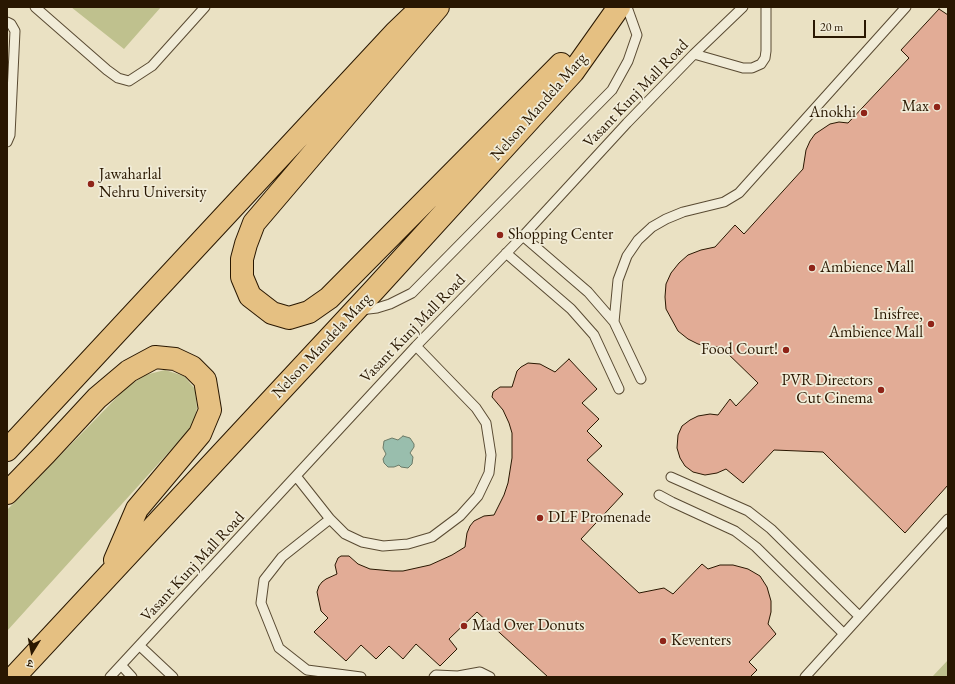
<!DOCTYPE html>
<meta charset="utf-8">
<style>
body{margin:0}
#map{position:relative;width:955px;height:684px;overflow:hidden;background:#eae1c3;font-family:"EB Garamond","Noto Serif Devanagari",serif}
canvas{display:block}
.frame{position:absolute;inset:0;border:8px solid #291701;pointer-events:none}
.north{position:absolute;left:12px;top:632px;width:40px;height:40px;-webkit-text-stroke:3px #f1ecd8;paint-order:stroke;rotate:190deg;font-size:11px;font-weight:700;line-height:16px;text-align:center;color:#291701}
.north::after{content:'';display:block;margin:auto;width:14px;height:18px;background:#291701;clip-path:polygon(50% 0,100% 100%,50% 72%,0 100%)}
.scale{position:absolute;left:813px;top:20px;width:53px;height:18px;box-sizing:border-box;border:2px solid #291701;border-top:0;padding-left:5px;font-size:12px;line-height:14px;white-space:nowrap;color:#291701;-webkit-text-stroke:3px #f1ecd8;paint-order:stroke}
</style>
<div id="map">
<canvas width="955" height="684"></canvas>
<div class="frame"></div>
<div class="north">उ</div>
<div class="scale">20 m</div>
</div>
<script>
const context = document.querySelector('canvas').getContext('2d');
context.lineJoin = 'round';
function paint(path, color) { context.fillStyle = color; context.fill(path, 'evenodd'); }
const poly = rows => new Path2D(rows.map(r => 'M' + r).join(''));
function strokePath(path, color, width, dash) { context.strokeStyle = color; context.lineWidth = width; context.lineCap = dash ? 'butt' : 'round'; context.setLineDash(dash || []); context.stroke(path); }
function write(font, color, halo, rows, align = 'center') {
  context.font = font + ' "EB Garamond",serif'; context.lineWidth = 3.5; context.setLineDash([]); context.textBaseline = 'middle'; context.strokeStyle = halo; context.fillStyle = color; for (const [text, x, y, turn = 0] of rows) {
    context.save(); context.translate(x, y); context.rotate((+turn || 0) * Math.PI / 180); context.textAlign = isNaN(turn) ? turn : align; if (halo) context.strokeText(text, 0, 0); context.fillText(text, 0, 0); context.restore();
  }
}
const green = poly([
 [71,7,161,7,124,49],
 [165,370,184,376,195,389,197,408,194,422,187,432,7,631,7,510,126,388,145,375],
 [948,660,948,677,932,677]
]);
const water = poly([
 [403,436,410,438,414,444,414,447,410,453,413,457,412,464,408,468,401,467,399,465,394,467,388,467,384,463,383,459,386,454,383,448,384,441,392,438,398,440,403,436]
]);
const building = poly([
 [939,9,948,15,948,485,905,533,823,452,774,450,743,483,726,469,717,473,705,475,693,472,685,466,680,458,677,448,678,435,682,426,690,420,698,416,710,414,718,415,730,399,736,406,758,383,721,347,711,347,698,344,688,339,678,331,666,309,665,297,666,284,671,273,679,263,688,255,701,250,715,247,735,225,744,234,803,169,806,150,810,141,815,134,830,124,839,122,848,123,909,58,901,50,939,9],
 [569,359,597,389,582,403,599,419,587,431,602,446,587,460,623,494,581,539,639,593,664,588,673,594,702,564,708,569,720,565,733,565,748,569,760,576,767,587,771,601,771,612,768,624,776,634,749,662,757,670,750,677,548,677,477,612,449,639,457,649,440,666,416,644,403,659,389,646,376,659,361,645,346,661,314,632,328,618,321,611,318,597,317,592,319,586,322,582,326,579,337,574,335,565,338,558,341,556,349,556,358,564,370,569,392,571,403,571,430,565,452,555,465,547,467,533,470,526,474,521,484,516,494,515,504,495,508,483,512,458,512,433,509,423,503,410,492,397,493,392,500,387,512,387,517,371,521,367,528,363,540,364,555,372,569,359]
]);
const service = poly([
 [35,7,107,70,118,78,129,81,152,66,205,7],
 [7,22,11,24,15,31,10,135,7,142],
 [694,54,743,68,752,68,761,64,765,58,766,51,766,7],
 [523,236,588,292,614,322,641,379],
 [506,253,571,309,594,335,619,389],
 [360,310,377,308,390,304,412,293,612,90,628,61,637,35,627,7],
 [614,322,618,280,627,256,638,240,652,227,666,219,683,212,724,202,739,193,906,7],
 [296,476,330,519,345,534,362,542,383,546,408,544,432,537,460,516,478,496,489,473,491,455,486,423,476,408,416,346],
 [671,477,748,511,771,529,859,616],
 [659,495,672,502,735,531,756,547,844,634],
 [330,519,282,557,264,580,261,603,279,648,307,670,361,677],
 [140,646,173,677],
 [121,665,132,677],
 [110,677,416,346,523,236,627,123,694,54,743,7],
 [434,677,436,675,458,676,480,672,490,677],
 [805,677,948,519]
]);
const primary = poly([
 [438,7,254,223,246,244,242,259,242,277,250,296,272,313,289,318,309,312,329,298,561,64],
 [7,450,395,33,422,7],
 [7,493,46,453,97,398,129,371,155,357,175,359,192,367,205,380,210,410,200,434,137,509,115,560],
 [14,677,375,289,573,72,619,7]
]);
const markers = [
 [937,107,4,"#8f2418"],
 [864,113,4,"#8f2418"],
 [91,184,4,"#8f2418"],
 [500,235,4,"#8f2418"],
 [812,268,4,"#8f2418"],
 [931,324,4,"#8f2418"],
 [786,350,4,"#8f2418"],
 [881,390,4,"#8f2418"],
 [540,518,4,"#8f2418"],
 [464,626,4,"#8f2418"],
 [663,641,4,"#8f2418"]
];
const streetNames = [
 ["Vasant Kunj Mall Road",636,94,-46],
 ["Nelson Mandela Marg",539,107,-49],
 ["Vasant Kunj Mall Road",413,329,-46],
 ["Nelson Mandela Marg",322,346,-47],
 ["Vasant Kunj Mall Road",193,567,-47]
];
const poiNames = [
 ["Max",929,107,"right"],
 ["Anokhi",856,113,"right"],
 ["Jawaharlal",99,175],
 ["Nehru University",99,193],
 ["Shopping Center",508,235],
 ["Ambience Mall",820,268],
 ["Inisfree,",923,315,"right"],
 ["Ambience Mall",923,333,"right"],
 ["Food Court!",778,350,"right"],
 ["PVR Directors",873,381,"right"],
 ["Cut Cinema",873,399,"right"],
 ["DLF Promenade",548,518],
 ["Mad Over Donuts",472,626],
 ["Keventers",671,641]
];
paint(green, '#bfc18e');
paint(water, '#99bead');
strokePath(water, '#6c7b68', 1);
paint(building, '#e2ac96');
strokePath(building, '#291701', 1);
strokePath(service, '#594a32', 11);
strokePath(primary, '#291701', 24);
strokePath(service, '#f1ecd8', 9);
strokePath(primary, '#e5c082', 22);
for (const [x, y, r, color] of markers) { const dot = new Path2D(); dot.arc(x, y, r, 0, 2 * Math.PI); context.fillStyle = color; context.fill(dot); strokePath(dot, '#f1ecd8', 1.5); }
write('16px', '#291701', '#f1ecd8', streetNames);
write('16px', '#291701', '#f1ecd8', poiNames, 'left');
</script>
